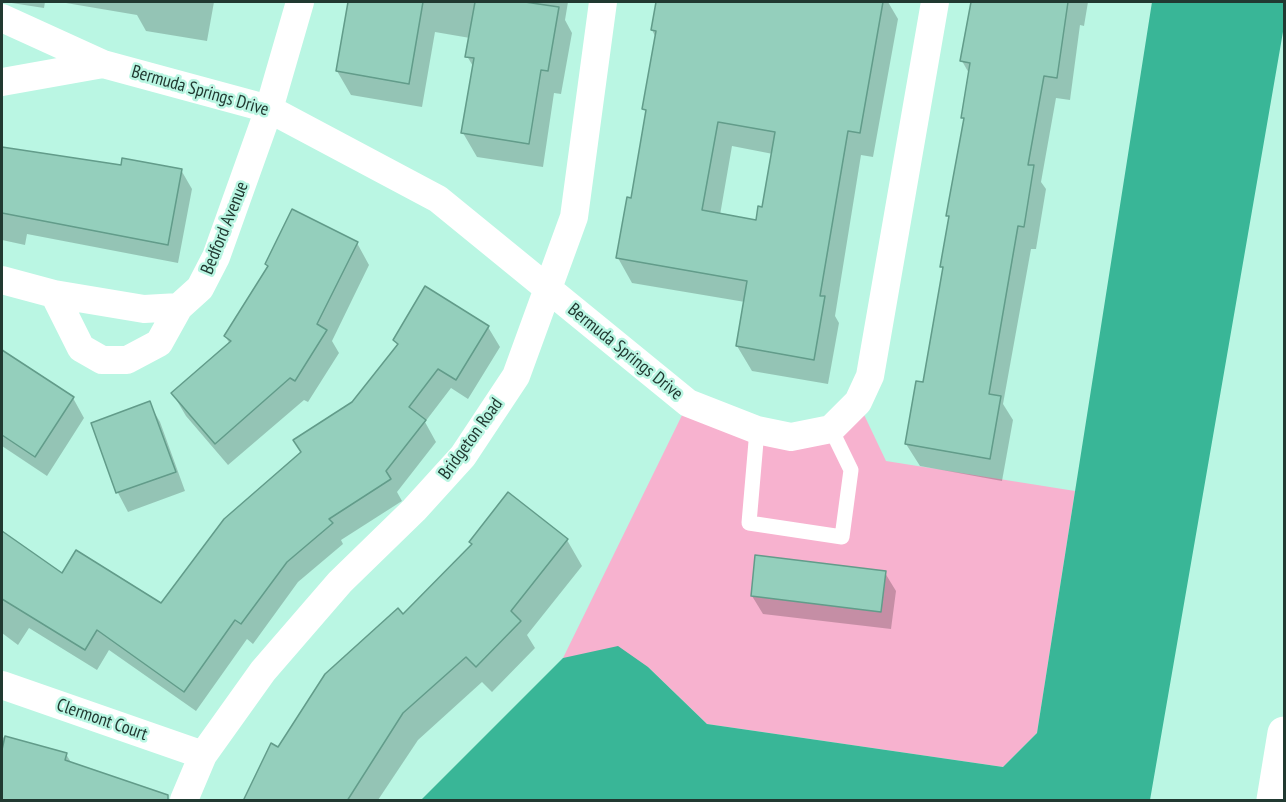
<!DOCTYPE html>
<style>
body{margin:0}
#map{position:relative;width:1286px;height:802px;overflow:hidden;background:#baf6e3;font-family:"PT Sans Narrow",sans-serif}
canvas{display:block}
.frame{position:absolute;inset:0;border:3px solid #213931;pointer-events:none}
</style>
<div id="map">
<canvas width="1286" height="802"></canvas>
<div class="frame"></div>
</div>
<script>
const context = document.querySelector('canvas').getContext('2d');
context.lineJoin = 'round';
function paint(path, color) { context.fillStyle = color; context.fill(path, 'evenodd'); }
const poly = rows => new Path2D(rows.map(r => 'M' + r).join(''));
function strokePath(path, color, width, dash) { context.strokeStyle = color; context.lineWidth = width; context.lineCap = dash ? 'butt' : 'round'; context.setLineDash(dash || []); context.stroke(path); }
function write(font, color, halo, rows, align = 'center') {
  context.font = font + ' "PT Sans Narrow",sans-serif'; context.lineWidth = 5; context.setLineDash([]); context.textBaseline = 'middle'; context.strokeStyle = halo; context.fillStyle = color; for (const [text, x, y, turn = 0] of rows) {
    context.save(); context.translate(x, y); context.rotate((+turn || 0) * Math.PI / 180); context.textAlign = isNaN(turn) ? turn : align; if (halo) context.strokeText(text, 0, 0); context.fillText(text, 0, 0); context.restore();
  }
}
const green = poly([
 [858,402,886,461,1075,491,1037,733,1003,767,707,724,648,667,563,658,688,403,791,437]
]);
const water = poly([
 [1152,2,1284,2,1284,26,1150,800,421,800,563,658,618,646,648,667,707,724,1003,767,1037,733]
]);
const shadow = poly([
 [5,2,45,2,44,8],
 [60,2,214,2,207,41,146,31,137,15],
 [348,2,568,2,565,20,572,33,561,94,554,93,543,167,477,157,463,133,474,68,467,56,470,38,435,32,422,107,351,95,337,71],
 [657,2,888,2,898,19,873,157,861,155,835,316,839,323,828,384,752,371,737,346,745,302,632,283,618,258,632,199,647,114,644,109,656,38,652,30],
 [732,146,773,154,763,209,757,221,720,215],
 [983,2,1088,2,1084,26,1080,25,1070,100,1056,98,1041,182,1046,189,1036,249,1031,249,1003,404,1013,420,1002,481,920,466,906,444,924,384,944,270,942,267,950,219,948,215,965,122,962,117,970,75,962,61,977,40],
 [2,148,122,167,181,170,192,189,178,263,27,234,25,245,2,240],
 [357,243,369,265,332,341,339,353,308,402,304,400,228,465,186,416,173,394,230,344,225,336,269,267,267,264],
 [488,327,500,347,468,399,451,388,425,422,436,442,397,492,402,501,341,540,343,544,298,582,253,644,247,639,196,711,109,650,97,670,29,628,18,645,2,633,2,533,62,576,162,605,302,453,353,403,398,346,394,340],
 [2,348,9,357,73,398,84,418,47,476,2,446],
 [149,403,160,422,185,491,128,512,118,493,93,424],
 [567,540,582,566,527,635,535,648,492,692,482,682,418,740,378,800,245,800,278,748,473,545,471,542],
 [885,573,896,591,891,629,763,614,752,596],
 [2,737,66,754,72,764,146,800,2,800]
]);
const building = poly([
 [348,2,423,2,409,84,336,71,348,2],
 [475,2,525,2,559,7,548,71,541,70,529,144,461,133,474,58,465,57,475,2],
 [656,2,883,2,860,133,848,131,820,296,825,296,814,360,736,346,747,281,616,258,627,197,631,198,646,110,642,109,656,31,651,30,656,2],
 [718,122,775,132,762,207,758,206,756,220,702,210,718,122],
 [971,2,1068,2,1057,78,1044,76,1028,165,1034,165,1024,227,1018,226,989,394,1001,396,990,459,905,444,916,381,923,382,943,267,940,267,949,216,946,216,964,118,961,118,970,63,960,61,971,2],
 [2,147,121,165,122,158,182,169,168,245,2,213,2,147],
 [292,209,358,242,317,324,327,330,295,381,290,378,215,444,171,393,231,341,224,336,268,266,265,264,292,209],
 [425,286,489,326,456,380,438,369,409,407,426,420,386,471,391,479,329,519,333,523,287,562,241,624,235,620,184,692,97,630,85,650,2,599,2,531,62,573,76,550,161,603,224,519,301,452,293,440,352,402,398,344,393,340,425,286],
 [2,350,74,397,35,457,2,435,2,350],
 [150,401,176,472,116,493,91,423,150,401],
 [508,492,568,539,511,611,521,621,476,667,466,657,403,713,347,801,243,801,271,743,278,747,325,674,398,608,403,614,472,544,469,542,508,492],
 [755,555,886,571,881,612,751,596,755,555],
 [5,736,67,753,65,760,168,795,168,801,2,801,2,750,5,736]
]);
const service = poly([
 [757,430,749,523,842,537,851,470,831,429]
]);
const minor = poly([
 [2,18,103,64,269,109,438,199,688,403,757,430,791,437,831,429,858,402,870,376,935,2],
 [2,82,103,64],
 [2,280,54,294,144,309,179,307,200,288,216,257,269,109,300,2],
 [54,294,81,348,102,360,127,360,159,343,179,307],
 [2,685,203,755],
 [184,800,203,755,263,671,340,582,414,510,463,456,516,376,574,217,603,2]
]);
const tertiary = poly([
 [1273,800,1284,733]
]);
const streetNames = [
 ["Bermuda Springs Drive",200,91,16],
 ["Bedford Avenue",225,228,-68],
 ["Bermuda Springs Drive",625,352,39],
 ["Bridgeton Road",471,439,-54],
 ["Clermont Court",102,720,19]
];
paint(green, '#f7b2cf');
paint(water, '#39b697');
paint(shadow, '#0003');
paint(building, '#94cfbc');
strokePath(building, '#629c8a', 1.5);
strokePath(service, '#fff', 15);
strokePath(minor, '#fff', 28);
strokePath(tertiary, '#fff', 33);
write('18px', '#213931', '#baf6e3', streetNames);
</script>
